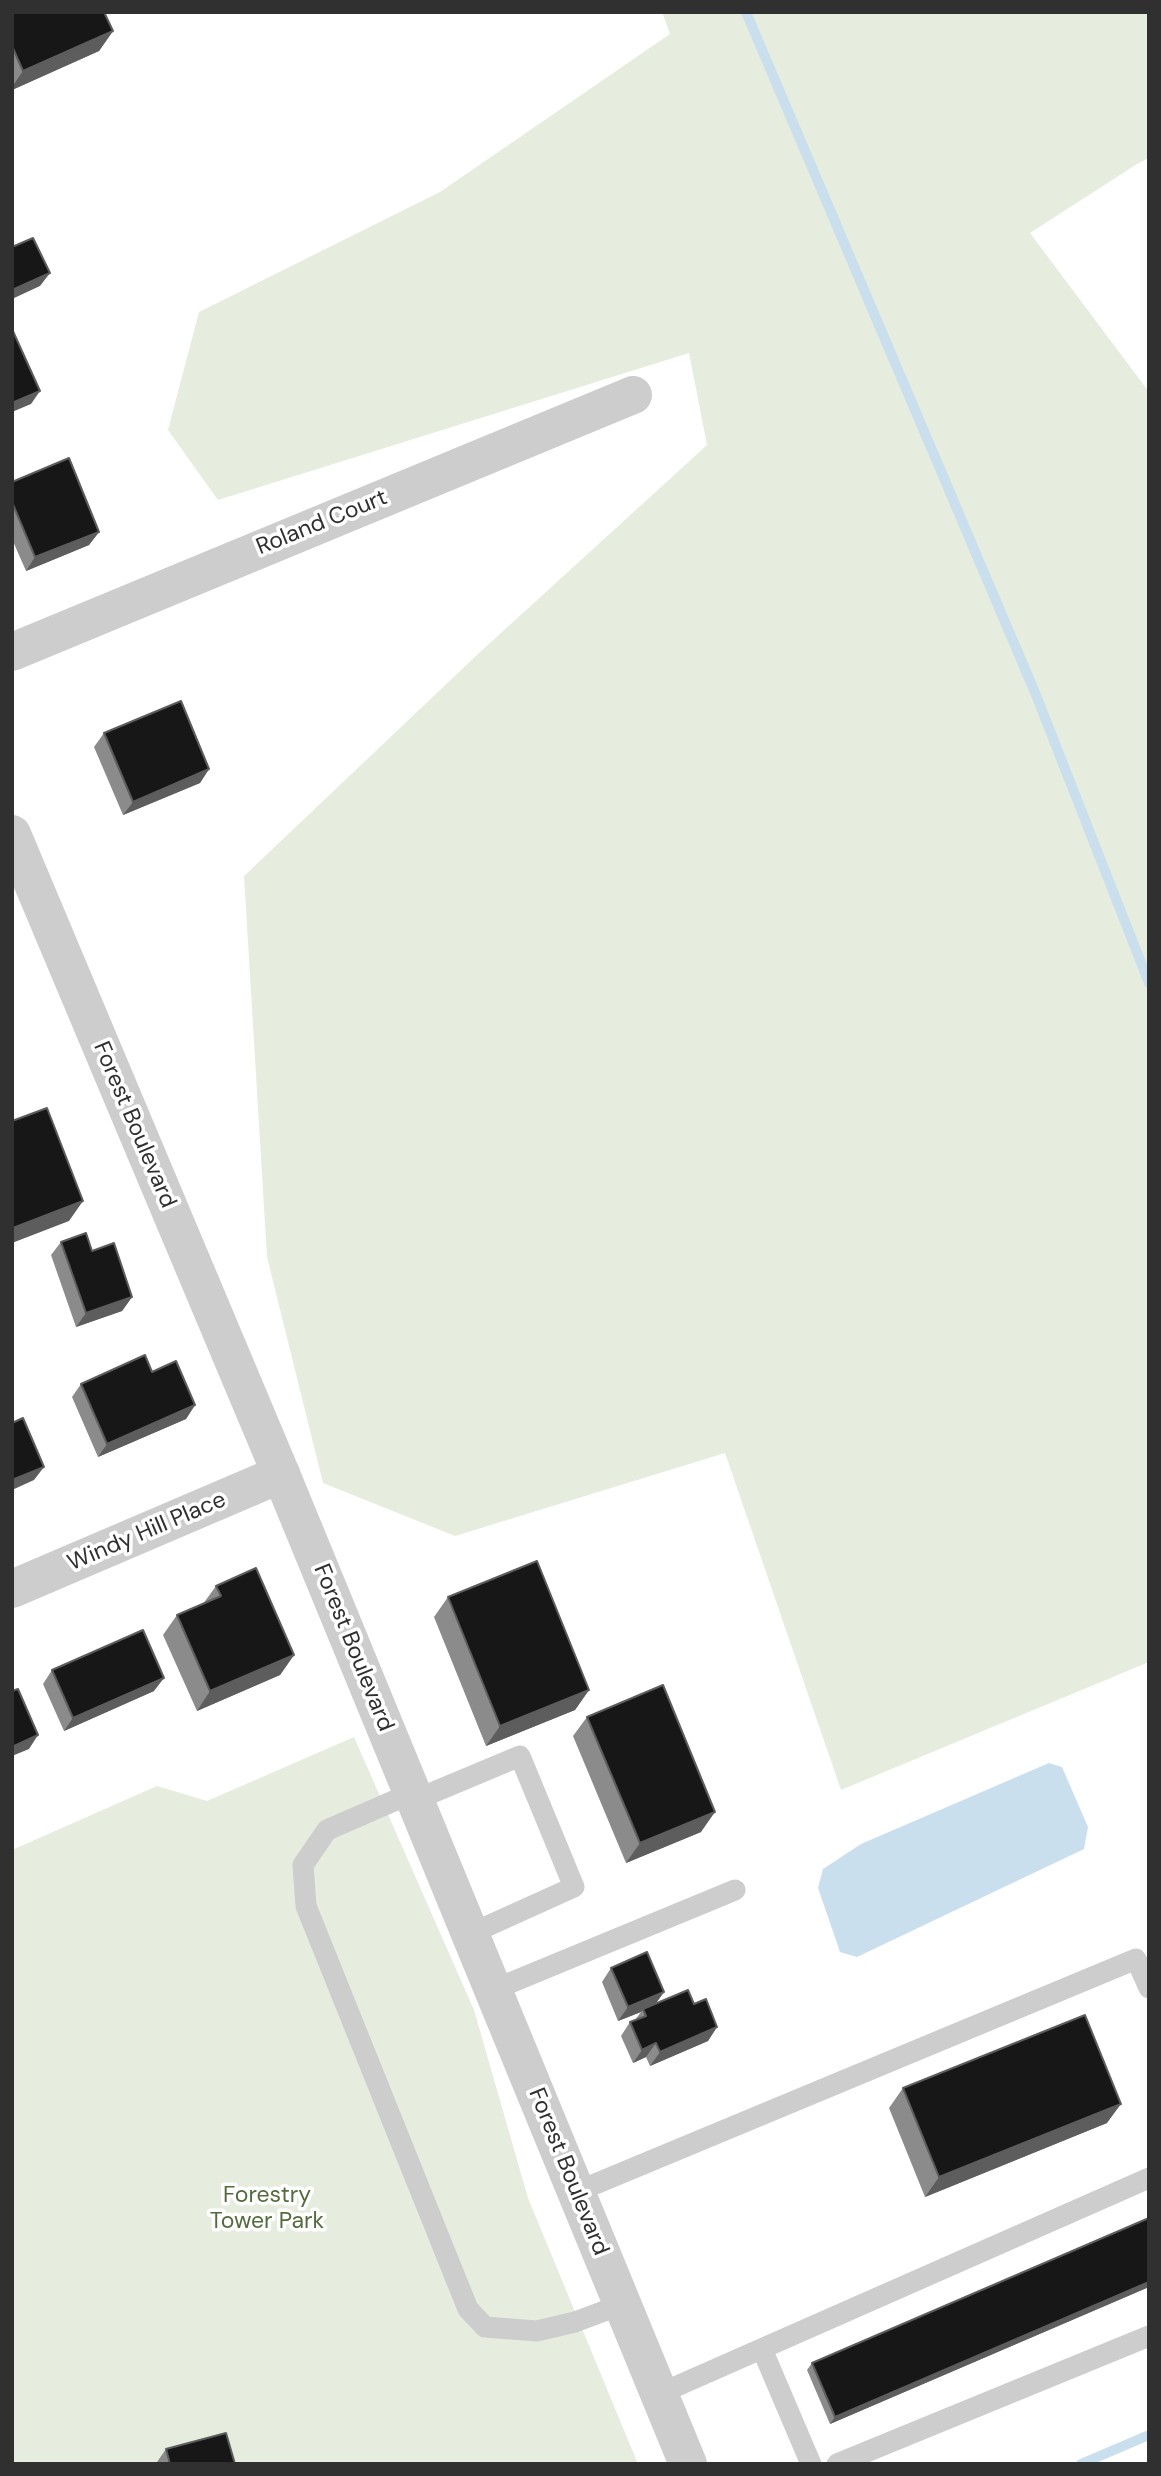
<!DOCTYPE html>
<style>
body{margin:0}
#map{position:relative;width:1161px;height:2476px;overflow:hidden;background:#fff;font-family:"DM Sans",sans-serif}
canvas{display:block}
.frame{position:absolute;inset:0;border:14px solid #303030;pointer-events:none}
</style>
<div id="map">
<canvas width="1161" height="2476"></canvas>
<div class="frame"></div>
</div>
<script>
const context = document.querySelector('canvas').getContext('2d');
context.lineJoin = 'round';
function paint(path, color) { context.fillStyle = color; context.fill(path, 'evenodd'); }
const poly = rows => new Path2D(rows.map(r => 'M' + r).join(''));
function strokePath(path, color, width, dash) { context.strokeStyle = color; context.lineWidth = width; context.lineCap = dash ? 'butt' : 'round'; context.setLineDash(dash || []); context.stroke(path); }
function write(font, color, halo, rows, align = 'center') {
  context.font = font + ' "DM Sans",sans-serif'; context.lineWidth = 7; context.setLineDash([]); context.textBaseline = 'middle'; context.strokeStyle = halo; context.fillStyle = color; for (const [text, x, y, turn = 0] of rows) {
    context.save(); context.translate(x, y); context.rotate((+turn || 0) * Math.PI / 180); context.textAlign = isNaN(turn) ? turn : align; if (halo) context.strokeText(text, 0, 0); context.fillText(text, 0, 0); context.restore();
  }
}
const green = poly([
 [662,12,1149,12,1149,158,1137,164,1030,233,1149,392,1149,1662,841,1790,725,1453,455,1536,323,1483,267,1257,244,876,478,654,707,445,689,353,218,500,168,430,199,312,440,192,670,34],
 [354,1737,474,2010,528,2198,638,2464,12,2464,12,1850,157,1786,207,1801]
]);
const water = poly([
 [1049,1763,1062,1767,1088,1827,1084,1849,857,1957,840,1952,818,1888,823,1869,861,1844]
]);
const stream = poly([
 [746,12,1036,695,1149,983],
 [1081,2464,1149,2435]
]);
const service = poly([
 [412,1793,327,1830,303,1865,306,1906,468,2309,485,2327,537,2331,575,2322,623,2304],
 [415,1800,520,1756,574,1887,470,1934],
 [493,1990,735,1890],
 [576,2192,1136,1959,1149,1988],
 [762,2349,811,2464],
 [659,2394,1149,2178],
 [837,2464,1149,2336]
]);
const minor = poly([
 [12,652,633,395],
 [12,1589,281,1474]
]);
const tertiary = poly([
 [12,834,281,1474,688,2464]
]);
const wall = poly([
 [12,12,113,31,99,51,12,90],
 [12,482,99,532,89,545,26,571,12,539],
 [104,733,209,769,200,783,123,815,94,747],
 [61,1242,92,1251,132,1297,122,1311,76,1327,51,1255],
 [152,1372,195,1405,186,1419,98,1457,72,1397,81,1384],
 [216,1586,294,1655,280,1675,197,1711,163,1635,177,1615,203,1604],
 [448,1597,589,1690,575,1710,486,1746,434,1617],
 [52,1670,154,1691,64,1731,43,1684],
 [587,1717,701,1832,626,1863,573,1736],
 [611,1968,664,1992,656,2003,694,2004,717,2027,708,2041,650,2066,646,2057,633,2063,621,2036,630,2022,635,2020,641,2012,618,2021,602,1982],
 [903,2088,1107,2123,925,2197,889,2108],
 [1149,2218,1149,2287,830,2424,807,2370,812,2363],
 [166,2449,235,2464,157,2464,157,2462]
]);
const shadedWall = poly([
 [113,31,99,51,12,90,12,87,23,71],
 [50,273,40,286,12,299,12,290],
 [40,391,31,404,12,412,12,403],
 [99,532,89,545,26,571,35,557],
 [209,769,200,783,123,815,133,802],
 [83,1201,69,1221,12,1243,13,1228],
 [132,1297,122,1311,76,1327,86,1313],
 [195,1405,186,1419,98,1457,107,1444],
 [44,1467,34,1480,12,1490,12,1480],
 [294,1655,280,1675,197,1711,210,1691],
 [164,1678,154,1691,64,1731,73,1718],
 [589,1690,575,1710,486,1746,500,1726],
 [38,1735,29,1749,12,1756,12,1747],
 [715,1812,701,1832,626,1863,640,1843],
 [664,1992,654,2006,643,2009,641,2012,618,2021,628,2007],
 [717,2027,708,2041,650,2066,660,2052],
 [656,2043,646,2057,633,2063,642,2050],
 [1121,2104,1107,2123,925,2197,939,2177],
 [1149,2282,1149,2287,830,2424,835,2417]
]);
const building = poly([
 [12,12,104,12,113,31,23,71,12,46,12,12],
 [33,238,50,273,12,290,12,247,33,238],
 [12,329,40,391,12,403,12,329],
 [69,458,99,532,35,557,12,502,12,482,69,458],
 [181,701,209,769,133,802,104,733,181,701],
 [47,1108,83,1201,13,1228,12,1121,47,1108],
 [86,1233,92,1251,114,1243,132,1297,86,1313,61,1242,86,1233],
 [145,1355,152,1372,176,1361,195,1405,107,1444,81,1384,145,1355],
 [23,1418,44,1467,12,1480,12,1423,23,1418],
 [537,1561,589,1690,500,1726,448,1597,537,1561],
 [256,1568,294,1655,210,1691,177,1615,221,1596,216,1586,256,1568],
 [143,1630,164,1678,73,1718,52,1670,143,1630],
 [663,1685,715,1812,640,1843,587,1717,663,1685],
 [18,1689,38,1735,12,1747,12,1691,18,1689],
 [647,1952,664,1992,628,2007,611,1968,647,1952],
 [688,1990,694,2004,706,1999,717,2027,660,2052,656,2043,642,2050,630,2022,646,2016,643,2009,688,1990],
 [1085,2015,1121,2104,939,2177,903,2088,1085,2015],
 [1149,2218,1149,2282,835,2417,812,2363,1149,2218],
 [226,2433,235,2464,170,2464,166,2449,226,2433]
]);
const streetNames = [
 ["Roland Court",322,523,-22],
 ["Forest Boulevard",134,1125,67],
 ["Windy Hill Place",147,1532,-23],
 ["Forest Boulevard",353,1648,68],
 ["Forest Boulevard",568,2172,68]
];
const parkNames = [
 ["Forestry",267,2196],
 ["Tower Park",267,2222]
];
paint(green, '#e6edde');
paint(water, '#cadfed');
strokePath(stream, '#cadfed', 10);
strokePath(service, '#cdcdcd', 21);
strokePath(minor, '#cdcdcd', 38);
strokePath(tertiary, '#cdcdcd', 38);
paint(wall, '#8b8b8b');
paint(shadedWall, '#5d5d5d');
paint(building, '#171717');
strokePath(building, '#5d5d5d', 2);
write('23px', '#303030', '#fff', streetNames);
write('23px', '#536c3c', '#fff', parkNames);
</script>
